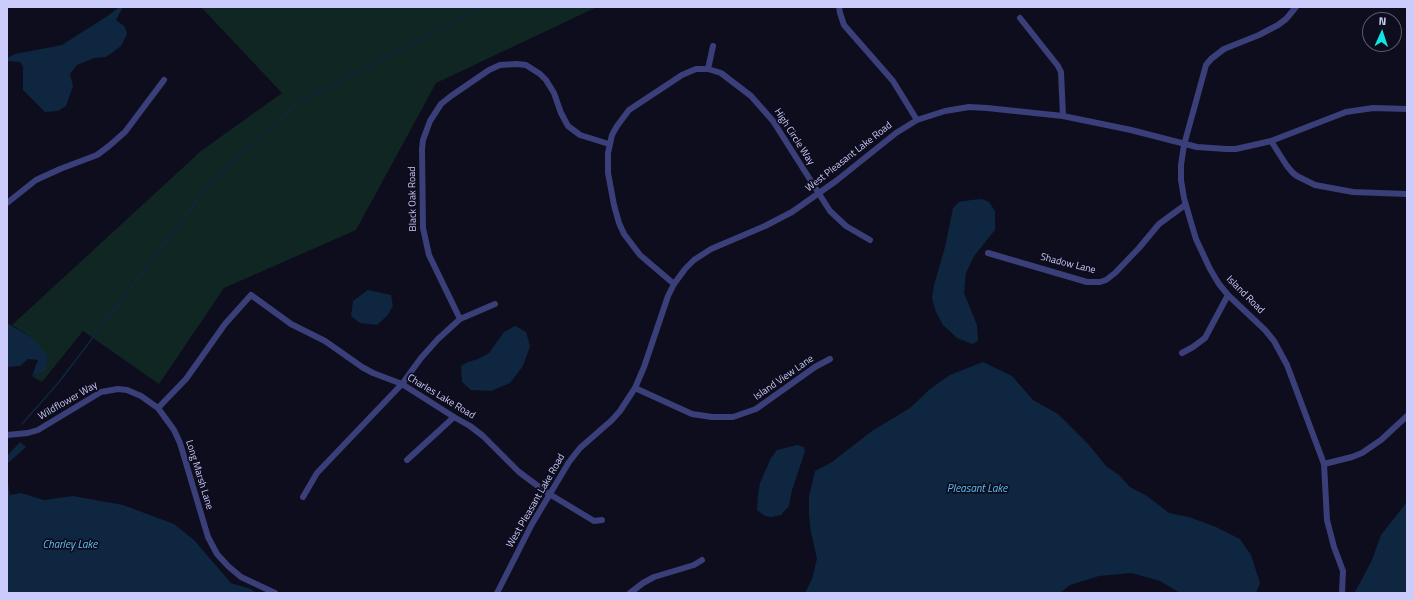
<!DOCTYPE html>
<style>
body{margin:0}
#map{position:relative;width:1414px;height:600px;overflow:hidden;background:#0e0d1d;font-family:"Titillium Web",sans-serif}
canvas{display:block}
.frame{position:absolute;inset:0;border:8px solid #cbcbfc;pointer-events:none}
.north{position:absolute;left:1362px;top:12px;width:40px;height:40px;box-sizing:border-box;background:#0e0d1d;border:1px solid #5a5976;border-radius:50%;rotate:3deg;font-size:11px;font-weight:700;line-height:16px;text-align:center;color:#cbcbfc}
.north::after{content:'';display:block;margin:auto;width:14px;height:18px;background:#0de6e4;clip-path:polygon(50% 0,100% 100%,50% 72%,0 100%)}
</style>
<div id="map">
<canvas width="1414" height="600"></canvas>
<div class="frame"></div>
<div class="north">N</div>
</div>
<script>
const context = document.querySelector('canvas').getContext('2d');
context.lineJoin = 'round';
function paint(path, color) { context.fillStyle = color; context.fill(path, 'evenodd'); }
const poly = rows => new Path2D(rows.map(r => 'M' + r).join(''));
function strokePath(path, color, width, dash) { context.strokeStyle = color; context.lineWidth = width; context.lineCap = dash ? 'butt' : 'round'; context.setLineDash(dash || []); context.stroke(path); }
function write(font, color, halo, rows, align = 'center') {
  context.font = font + ' "Titillium Web",sans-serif'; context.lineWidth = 3.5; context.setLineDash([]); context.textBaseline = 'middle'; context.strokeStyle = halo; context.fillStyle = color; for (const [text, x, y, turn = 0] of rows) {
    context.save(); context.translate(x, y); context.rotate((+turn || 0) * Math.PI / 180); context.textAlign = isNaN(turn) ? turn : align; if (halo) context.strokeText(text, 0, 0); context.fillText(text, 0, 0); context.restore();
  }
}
const green = poly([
 [201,7,597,7,436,83,356,230,224,288,159,384,83,331,42,382,32,376,44,373,31,337,12,325,201,151,282,93]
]);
const water = poly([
 [123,7,116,20,125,27,127,34,121,46,106,57,94,58,77,65,70,74,73,86,66,106,58,111,45,112,23,90,23,67,20,62,7,61,7,58,15,54,62,45,106,17,118,8],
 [982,199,989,202,995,211,995,230,974,256,966,273,964,293,977,325,978,341,972,344,957,338,943,325,936,312,932,298,934,285,945,247,953,208,959,202,971,200],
 [368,290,391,295,393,306,387,316,377,325,360,323,351,316,353,301],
 [7,323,31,337,48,356,44,373,32,376,38,360,28,359,20,366,7,367],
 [515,326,526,332,530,346,523,366,510,383,491,391,471,390,462,382,461,366,468,362,478,359,489,353,504,332],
 [983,362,1012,376,1033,400,1058,414,1089,445,1106,466,1119,475,1130,487,1147,496,1169,513,1189,517,1216,527,1240,539,1251,555,1260,583,1256,593,1180,593,1160,581,1132,573,1099,576,1070,585,1060,593,805,593,812,579,817,559,811,532,809,516,809,497,815,471,832,462,872,431,910,408,930,389,950,375],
 [20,442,26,447,7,464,7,456],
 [797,445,804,447,805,451,792,490,789,506,781,515,771,517,765,516,757,510,758,495,760,483,771,458,777,450],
 [7,476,10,495,21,493,44,500,73,496,123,505,174,524,194,540,231,583,251,589,256,593,7,593],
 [1407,502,1407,593,1354,593,1360,583,1372,560,1381,535]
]);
const stream = poly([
 [22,424,59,382,212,181,299,102,484,7]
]);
const minor = poly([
 [839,7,840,13,844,25,893,81,917,120],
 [1296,7,1286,19,1278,25,1259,35,1224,49,1211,59,1206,65,1184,145,1181,165,1181,180,1184,198,1190,219,1196,239,1210,269,1219,284,1228,295,1265,330,1274,341,1287,365,1324,464,1327,520,1334,547,1343,571,1342,593],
 [1020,18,1058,66,1061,72,1063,116],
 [708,69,713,46],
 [1271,141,1287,166,1293,173,1297,176,1315,185,1353,192,1407,194],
 [7,203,36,180,60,169,97,155,109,146,125,132,164,80],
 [988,253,1087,282,1100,282,1106,280,1115,273,1139,248,1159,224,1185,205],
 [674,284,640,255,624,234,619,223,614,205,608,173,608,153,612,135,617,126,629,110,682,75,696,69,708,69,721,73,751,96,773,121,830,211,846,226,870,240],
 [460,319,429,255,423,228,422,149,423,140,430,121,441,104,451,96,489,70,500,65,517,64,526,65,540,74,546,80,554,93,561,113,568,126,580,135,609,144],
 [1182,353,1193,347,1205,338,1228,295],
 [635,388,692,414,712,417,733,417,756,409,815,367,830,359],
 [158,408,186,379,225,324,251,295,291,324,325,341,362,367,373,373,402,384,454,417,470,426,483,436,519,472,546,492,594,521,602,520],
 [7,435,28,433,38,430,101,392,118,389,127,390,141,396,158,408,174,430,180,443,208,537,217,554,228,566,241,577,275,593],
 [407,460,454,417],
 [1324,464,1352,457,1362,453,1381,440,1407,416],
 [303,497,317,473,402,384,421,358,438,339,460,319,495,304],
 [497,593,532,524,569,462,580,448,612,420,620,411,635,388,644,367,668,296,674,284,685,269,694,260,711,249,765,226,792,212,836,181,896,133,917,120,945,111,969,107,987,108,1063,116,1131,130,1197,147,1226,149,1236,149,1271,141,1346,112,1373,108,1407,109],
 [630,593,643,583,654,577,694,565,702,560]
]);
const streetNames = [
 ["High Circle Way",794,137,57],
 ["West Pleasant Lake Road",849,157,-38],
 ["Black Oak Road",413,199,-91],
 ["Shadow Lane",1068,264,14],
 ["Island Road",1245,295,45],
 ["Island View Lane",784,378,-35],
 ["Charles Lake Road",441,397,31],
 ["Wildflower Way",68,401,-30],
 ["Long Marsh Lane",199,475,73],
 ["West Pleasant Lake Road",536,501,-60]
];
const waterNames = [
 ["Pleasant Lake",977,489],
 ["Charley Lake",70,545]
];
paint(green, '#102623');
paint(water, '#0e263f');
strokePath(stream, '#0e263f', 1.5);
strokePath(minor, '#3a3f79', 6);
write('10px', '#cbcbfc', '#0e0d1d', streetNames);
write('italic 11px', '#5fc1f6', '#0e0d1d', waterNames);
</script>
